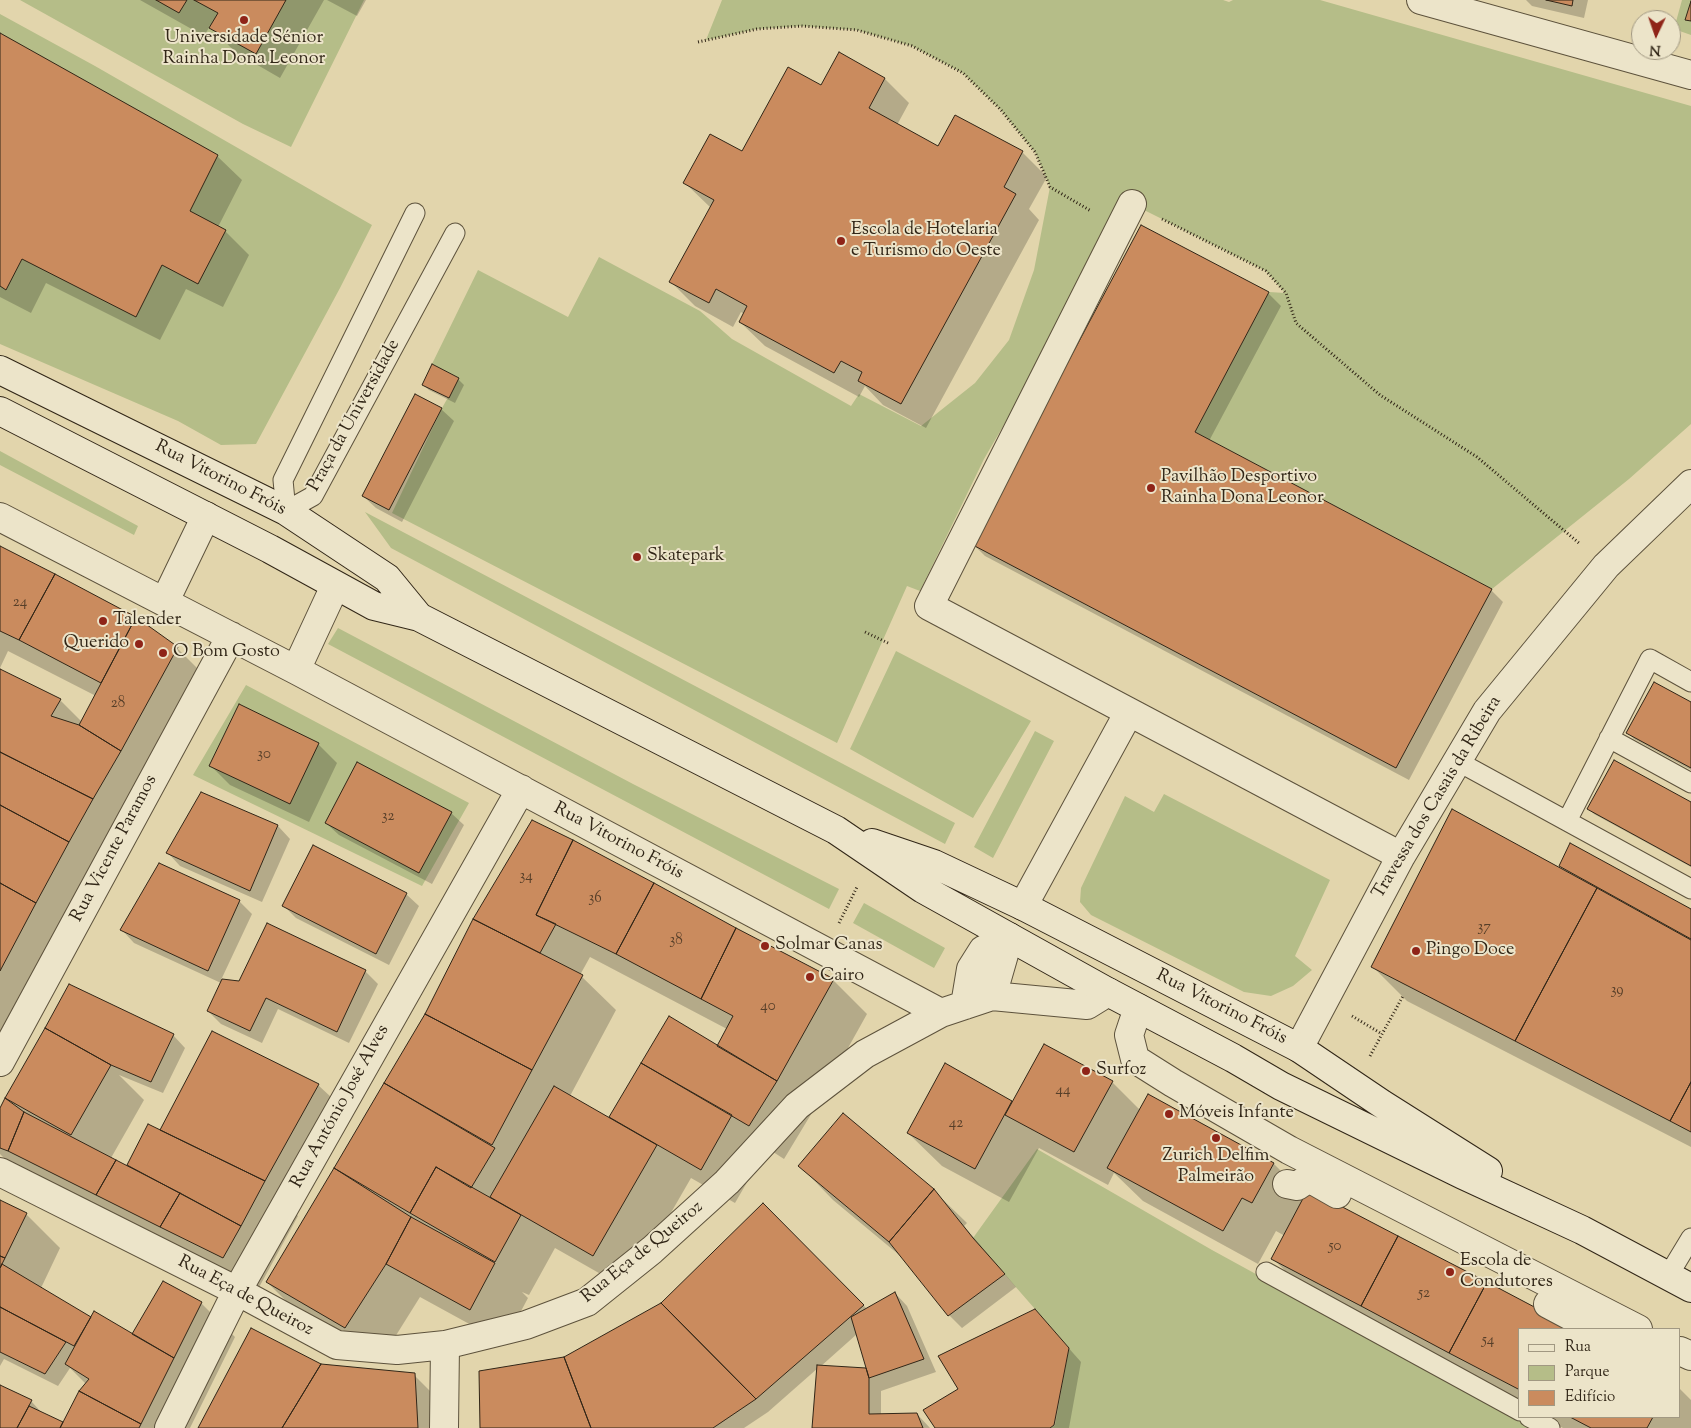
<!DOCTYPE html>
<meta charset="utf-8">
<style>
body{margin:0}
#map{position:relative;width:1691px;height:1428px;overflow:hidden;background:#e2d5ac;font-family:"Sorts Mill Goudy",serif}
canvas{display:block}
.legend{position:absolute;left:1518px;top:1328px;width:162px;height:90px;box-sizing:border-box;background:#ece4c9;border:1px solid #a19882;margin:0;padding:6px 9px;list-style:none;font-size:15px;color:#312617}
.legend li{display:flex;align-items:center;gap:10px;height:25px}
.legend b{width:25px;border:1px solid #a19882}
.north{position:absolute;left:1631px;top:10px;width:50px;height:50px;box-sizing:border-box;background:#ece4c9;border:1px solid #a19882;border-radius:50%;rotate:183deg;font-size:14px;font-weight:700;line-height:20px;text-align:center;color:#312617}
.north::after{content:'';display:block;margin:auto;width:18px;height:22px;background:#8f2418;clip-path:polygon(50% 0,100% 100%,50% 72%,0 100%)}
</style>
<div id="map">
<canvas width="1691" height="1428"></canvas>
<ul class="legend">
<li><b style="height:6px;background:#ece4c9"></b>Rua</li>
<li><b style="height:14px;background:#b5bd88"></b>Parque</li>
<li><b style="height:14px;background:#ca8b5e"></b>Edifício</li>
</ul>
<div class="north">N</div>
</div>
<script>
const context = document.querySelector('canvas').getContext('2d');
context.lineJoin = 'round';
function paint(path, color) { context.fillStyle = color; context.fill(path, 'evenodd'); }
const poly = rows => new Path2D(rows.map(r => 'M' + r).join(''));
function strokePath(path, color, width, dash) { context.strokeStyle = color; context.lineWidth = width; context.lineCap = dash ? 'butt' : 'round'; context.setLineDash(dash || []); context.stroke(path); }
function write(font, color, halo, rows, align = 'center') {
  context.font = font + ' "Sorts Mill Goudy",serif'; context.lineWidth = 4; context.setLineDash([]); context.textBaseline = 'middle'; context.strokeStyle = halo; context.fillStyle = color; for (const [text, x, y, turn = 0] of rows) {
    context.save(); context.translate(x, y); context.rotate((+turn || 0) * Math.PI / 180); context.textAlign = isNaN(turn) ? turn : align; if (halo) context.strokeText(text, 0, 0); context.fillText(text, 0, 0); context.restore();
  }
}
const green = poly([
 [20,0,364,0,291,147,243,124],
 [722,0,1223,0,1229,2,1233,0,1320,0,1691,106,1691,424,1629,479,1492,589,1195,432,1269,292,1285,293,1266,271,1132,204,984,459,920,591,907,586,837,743,392,513,442,408,459,378,432,364,478,270,568,317,599,257,700,311,732,339,851,406,859,394,921,426,975,383,1009,340,1034,270,1050,187,1035,152,1001,110,963,73,912,46,857,30,801,26,757,29,706,40],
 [1682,0,1691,0,1691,35,1674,29],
 [0,14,95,66,372,225,340,288,256,444,221,445,178,421,0,344],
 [0,451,138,526,134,535,0,465],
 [365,512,955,823,945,844,391,548],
 [338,628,633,784,839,889,829,909,328,644],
 [896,651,1031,721,973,818,850,749],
 [246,685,469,803,422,886,193,775],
 [1035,731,1054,741,993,858,974,847],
 [1164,794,1330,880,1295,956,1312,970,1293,986,1271,996,1244,992,1091,915,1080,902,1081,888,1125,796,1154,812],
 [864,903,945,948,934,968,853,923],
 [1037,1149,1212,1250,1537,1428,1050,1428,1055,1425,1069,1348,973,1238]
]);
const shadow = poly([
 [140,0,324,0,280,78,235,52,210,26,204,36],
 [327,0,366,0,357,16],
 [1526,0,1588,0,1584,18,1532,6],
 [0,34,217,156,242,180,218,227,225,231,249,255,223,307,186,289,160,340,46,283,31,313,0,297],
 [839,54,885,79,909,103,897,125,939,148,956,116,1022,152,1047,177,1029,209,1039,220,926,428,883,405,865,386,859,397,765,346,740,322,744,314,741,312,733,327,695,306,670,281,711,208,685,183,742,153,821,87],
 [1268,293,1281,306,1209,441,1491,590,1503,602,1409,780,985,556,972,543],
 [458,379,464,385,455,403,429,390,423,385],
 [441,409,454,421,402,522,376,508,363,496],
 [0,548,135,618,177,648,211,682,0,1069,0,670,60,700,82,722,96,696,8,651,0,668],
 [1691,703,1691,770,1634,739,1628,733],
 [318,744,337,763,309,822,230,785,211,766],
 [201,794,278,826,290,839,262,902,180,866,168,853],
 [1691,804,1691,867,1594,814,1588,808],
 [451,813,464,825,432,884,339,835,326,823],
 [533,822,833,980,867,1014,810,1116,784,1159,767,1148,735,1203,691,1178,627,1289,555,1248,529,1295,522,1292,528,1298,504,1343,420,1297,380,1361,301,1316,267,1282,426,1015,475,919],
 [590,957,727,1029,717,1048,670,1018,609,1119,570,1096,616,1010,580,975],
 [1560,866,1691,910,1691,1147,1407,1001,1373,967,1566,872],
 [406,894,419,906,389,965,296,918,284,906],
 [239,901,252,914,221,980,240,982,365,971,378,984,349,1043,278,1009,262,1043,221,1024,208,1011,221,983,134,943,122,930],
 [46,1028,173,1035,185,1048,163,1093,119,1075,144,1100,111,1158,127,1167,149,1125,161,1131,318,1085,331,1097,277,1195,298,1216,257,1291,20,1174,0,1154,0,1111],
 [945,1065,1013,1102,1112,1082,1140,1110,1274,1164,1306,1196,1573,1329,1520,1329,1520,1405,1307,1292,1273,1259,1285,1236,1276,1231,1258,1264,1143,1201,1114,1173,1108,1185,1039,1148,1009,1202,942,1166,908,1133],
 [800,1166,933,1190,967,1223,964,1226,1016,1287,962,1328,949,1315,904,1259,833,1200],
 [0,1202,26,1214,60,1248,41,1288,91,1318,132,1335,163,1282,201,1303,235,1337,190,1428,0,1428,0,1387,31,1401,43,1414,64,1423,86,1384,70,1368,58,1386,4,1359,0,1366],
 [763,1205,867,1309,895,1293,907,1306,936,1372,881,1391,881,1415,917,1414,930,1428,813,1428,818,1368,768,1412,744,1428,482,1428,565,1359,662,1304],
 [857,1334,868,1369,820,1367],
 [1035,1310,1081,1362,1069,1428,937,1428,960,1389],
 [321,1365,414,1375,448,1409,450,1428,201,1428],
 [1680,1389,1691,1400,1691,1428,1563,1428,1542,1417,1680,1417]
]);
const building = poly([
 [156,0,187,0,179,13,156,0],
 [194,0,286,0,256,54,209,28,218,13,194,0],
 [1546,0,1573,0,1572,6,1546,0],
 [1691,1,1691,21,1685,20,1691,1],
 [0,33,218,155,190,211,226,230,198,284,162,265,136,317,22,259,6,290,0,286,0,33],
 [839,52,885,78,869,108,938,146,955,115,1023,151,1004,187,1016,194,901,404,858,381,862,372,841,361,834,373,739,322,747,306,716,289,709,303,669,282,714,200,683,183,710,134,742,151,788,67,821,85,839,52],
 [1141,225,1269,292,1195,432,1492,589,1396,768,971,544,1141,225],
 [432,364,459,378,449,398,422,385,432,364],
 [415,394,442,408,389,510,362,496,415,394],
 [0,546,55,574,19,640,0,631,0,546],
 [55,574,136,617,101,683,19,640,55,574],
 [136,617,178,647,121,751,79,725,136,617],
 [0,669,61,699,51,716,79,725,121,751,93,799,0,752,0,669],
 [1654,682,1691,702,1691,768,1626,733,1654,682],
 [239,704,319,743,290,804,209,766,239,704],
 [0,752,93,799,69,842,0,805,0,752],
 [1614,760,1691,802,1691,866,1587,809,1614,760],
 [357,762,452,812,419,873,325,823,357,762],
 [201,792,278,825,250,891,166,853,201,792],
 [0,805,69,842,36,903,0,883,0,805],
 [1452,809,1597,888,1515,1041,1371,967,1452,809],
 [532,820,573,840,536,915,556,924,540,953,473,919,532,820],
 [573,840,654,883,616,954,536,915,573,840],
 [1570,843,1691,909,1691,939,1559,866,1570,843],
 [313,845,407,893,376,954,282,906,313,845],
 [159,863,240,900,208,971,120,930,159,863],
 [0,883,36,903,0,971,0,883],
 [654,883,736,928,701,999,616,954,654,883],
 [1597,888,1691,940,1691,1082,1670,1121,1515,1041,1597,888],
 [473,919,583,975,532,1070,425,1014,473,919],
 [267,923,366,970,337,1032,266,998,250,1031,207,1011,222,979,239,981,267,923],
 [736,928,834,979,777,1081,717,1046,733,1016,701,999,736,928],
 [69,984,174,1034,151,1082,111,1065,45,1028,69,984],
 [425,1014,532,1070,492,1145,384,1083,425,1014],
 [669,1016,777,1081,749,1126,641,1063,669,1016],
 [45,1028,111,1065,71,1135,5,1098,45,1028],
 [212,1031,319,1084,265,1181,160,1130,212,1031],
 [1044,1044,1113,1081,1074,1152,1005,1115,1044,1044],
 [641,1063,732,1115,701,1170,609,1117,641,1063],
 [945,1063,1012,1101,975,1169,907,1133,945,1063],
 [1691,1082,1691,1132,1670,1121,1691,1082],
 [384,1083,495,1148,471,1188,436,1167,410,1213,334,1168,384,1083],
 [554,1086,657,1145,593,1256,490,1197,554,1086],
 [1148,1094,1274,1163,1252,1203,1242,1198,1223,1231,1107,1168,1148,1094],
 [5,1098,24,1112,8,1151,0,1148,0,1108,5,1098],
 [24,1112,116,1160,96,1195,8,1151,24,1112],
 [843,1113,934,1189,889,1242,798,1166,843,1113],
 [148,1124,265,1181,241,1226,127,1165,148,1124],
 [116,1160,180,1193,160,1227,96,1195,116,1160],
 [436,1167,521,1215,495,1262,410,1213,436,1167],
 [334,1168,411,1217,386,1264,345,1328,266,1282,334,1168],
 [934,1189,973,1238,1005,1274,948,1316,889,1242,934,1189],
 [1308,1189,1398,1236,1361,1306,1271,1259,1308,1189],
 [180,1193,241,1226,223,1258,160,1227,180,1193],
 [0,1200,27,1213,5,1258,0,1256,0,1200],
 [763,1203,864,1305,756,1399,661,1303,763,1203],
 [411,1217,495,1263,470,1310,386,1264,411,1217],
 [1398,1236,1487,1282,1449,1353,1361,1306,1398,1236],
 [0,1256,5,1258,0,1268,0,1256],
 [2,1264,91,1317,74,1346,0,1307,0,1268,2,1264],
 [163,1281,202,1302,174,1358,132,1334,163,1281],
 [1487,1282,1576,1329,1520,1329,1520,1390,1449,1353,1487,1282],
 [895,1292,924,1359,869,1378,851,1317,895,1292],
 [661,1303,756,1399,713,1428,591,1428,564,1357,661,1303],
 [0,1307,66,1342,45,1374,0,1352,0,1307],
 [1035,1309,1069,1348,1054,1425,1050,1428,935,1428,923,1410,958,1389,938,1356,1035,1309],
 [94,1311,174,1358,141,1424,79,1391,89,1379,65,1364,94,1311],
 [251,1328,321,1364,282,1428,198,1428,251,1328],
 [564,1357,591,1428,480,1428,479,1371,564,1357],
 [321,1364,415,1373,418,1428,282,1428,321,1364],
 [817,1365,866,1368,869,1378,869,1414,917,1413,923,1428,812,1428,817,1365],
 [0,1385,32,1400,17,1428,0,1428,0,1385],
 [79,1391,141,1424,139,1428,60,1428,79,1391],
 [29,1406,63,1422,60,1428,17,1428,29,1406],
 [1570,1417,1653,1417,1647,1428,1591,1428,1570,1417]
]);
const path = poly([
 [698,42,757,29,801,26,857,30,912,46,963,73,1001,110,1035,152,1050,187,1091,211],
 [1162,219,1266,271,1286,293,1296,323,1380,395,1477,457,1580,544],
 [865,632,888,643],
 [839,923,857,887],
 [1352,1016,1382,1034],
 [1370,1056,1403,996]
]);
const lane = poly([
 [415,213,283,480,286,511,313,496,455,233],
 [1609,738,1691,783],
 [1457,761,1691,889],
 [1567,821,1650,659,1691,682],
 [1266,1272,1520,1411],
 [1668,1276,1691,1238],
 [1529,1417,1550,1428]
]);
const street = poly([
 [1421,0,1691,75],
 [1132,204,929,606,1401,856],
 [0,517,296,670,941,1013],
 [165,601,206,516],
 [296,670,335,586],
 [1023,906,1129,712],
 [992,996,1009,937],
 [965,1005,971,969,983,950,1009,937],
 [1138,1008,1129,1035,1135,1059,1173,1083,1289,1150,1638,1329],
 [1299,1048,1401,856,1487,711,1606,566,1691,484],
 [0,1062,231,636],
 [0,1172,237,1291,337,1345,397,1350,445,1345,526,1325,587,1302,652,1250,727,1182,797,1106,865,1054,941,1013,992,996,1087,1005,1108,992],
 [1287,1184,1297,1186,1309,1178,1337,1194],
 [1548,1304,1595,1329],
 [1680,1351,1691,1356],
 [169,1428,237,1291,521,789],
 [444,1428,445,1345]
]);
const secondary = poly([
 [0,370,286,511,387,578,419,617],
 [0,411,270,549,374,606,419,617,836,830,923,889,1108,992,1233,1058,1281,1086,1463,1175,1582,1230,1691,1288],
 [872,843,934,864,1023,906,1299,1048,1382,1104,1488,1171]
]);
const markers = [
 [244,20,5,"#8f2418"],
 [841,241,5,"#8f2418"],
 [1151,488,5,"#8f2418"],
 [637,557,5,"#8f2418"],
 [103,621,5,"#8f2418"],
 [139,644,5,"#8f2418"],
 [163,653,5,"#8f2418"],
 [765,946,5,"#8f2418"],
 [1416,951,5,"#8f2418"],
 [810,977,5,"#8f2418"],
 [1086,1071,5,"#8f2418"],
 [1169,1114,5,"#8f2418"],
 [1216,1138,5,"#8f2418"],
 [1450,1272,5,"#8f2418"]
];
const numberNames = [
 ["24",20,603],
 ["28",118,704],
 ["30",264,755],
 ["32",388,817],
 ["34",526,877],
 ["36",595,899],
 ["37",1484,928],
 ["38",676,941],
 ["39",1617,991],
 ["40",768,1007],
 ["44",1063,1091],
 ["42",956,1124],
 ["50",1335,1247],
 ["52",1424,1294],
 ["54",1488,1341]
];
const poiNames = [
 ["Universidade Sénior",244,39,"center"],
 ["Rainha Dona Leonor",244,60,"center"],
 ["Escola de Hotelaria",851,231],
 ["e Turismo do Oeste",851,252],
 ["Pavilhão Desportivo",1161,478],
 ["Rainha Dona Leonor",1161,499],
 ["Skatepark",647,557],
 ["Talender",113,621],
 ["Querido",129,644,"right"],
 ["O Bom Gosto",173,653],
 ["Solmar Canas",775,946],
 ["Pingo Doce",1426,951],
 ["Cairo",820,977],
 ["Surfoz",1096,1071],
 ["Móveis Infante",1179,1114],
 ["Zurich Delfim",1216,1157,"center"],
 ["Palmeirão",1216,1178,"center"],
 ["Escola de",1460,1262],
 ["Condutores",1460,1283]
];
const streetNames = [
 ["Praça da Universidade",355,416,-61],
 ["Rua Vitorino Fróis",220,479,27],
 ["Travessa dos Casais da Ribeira",1438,798,-59],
 ["Rua Vitorino Fróis",618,842,28],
 ["Rua Vicente Paramos",115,849,-62],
 ["Rua Vitorino Fróis",1221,1008,27],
 ["Rua António José Alves",341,1107,-61],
 ["Rua Eça de Queiroz",643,1253,-39],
 ["Rua Eça de Queiroz",245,1297,28]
];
paint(green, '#b5bd88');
paint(shadow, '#0003');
paint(building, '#ca8b5e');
strokePath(building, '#312617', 1);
strokePath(lane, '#5d523c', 21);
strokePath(street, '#5d523c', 30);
strokePath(secondary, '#312617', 30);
strokePath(path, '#312617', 3, [1, 2.5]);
strokePath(lane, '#ece4c9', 19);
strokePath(street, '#ece4c9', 28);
strokePath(secondary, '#ece4c9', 28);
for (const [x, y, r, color] of markers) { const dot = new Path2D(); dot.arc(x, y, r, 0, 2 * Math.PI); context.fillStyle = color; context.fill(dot); strokePath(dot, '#ece4c9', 2); }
write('15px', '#573f29', null, numberNames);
write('18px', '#312617', '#ece4c9', poiNames, 'left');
write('18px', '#312617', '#ece4c9', streetNames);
</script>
